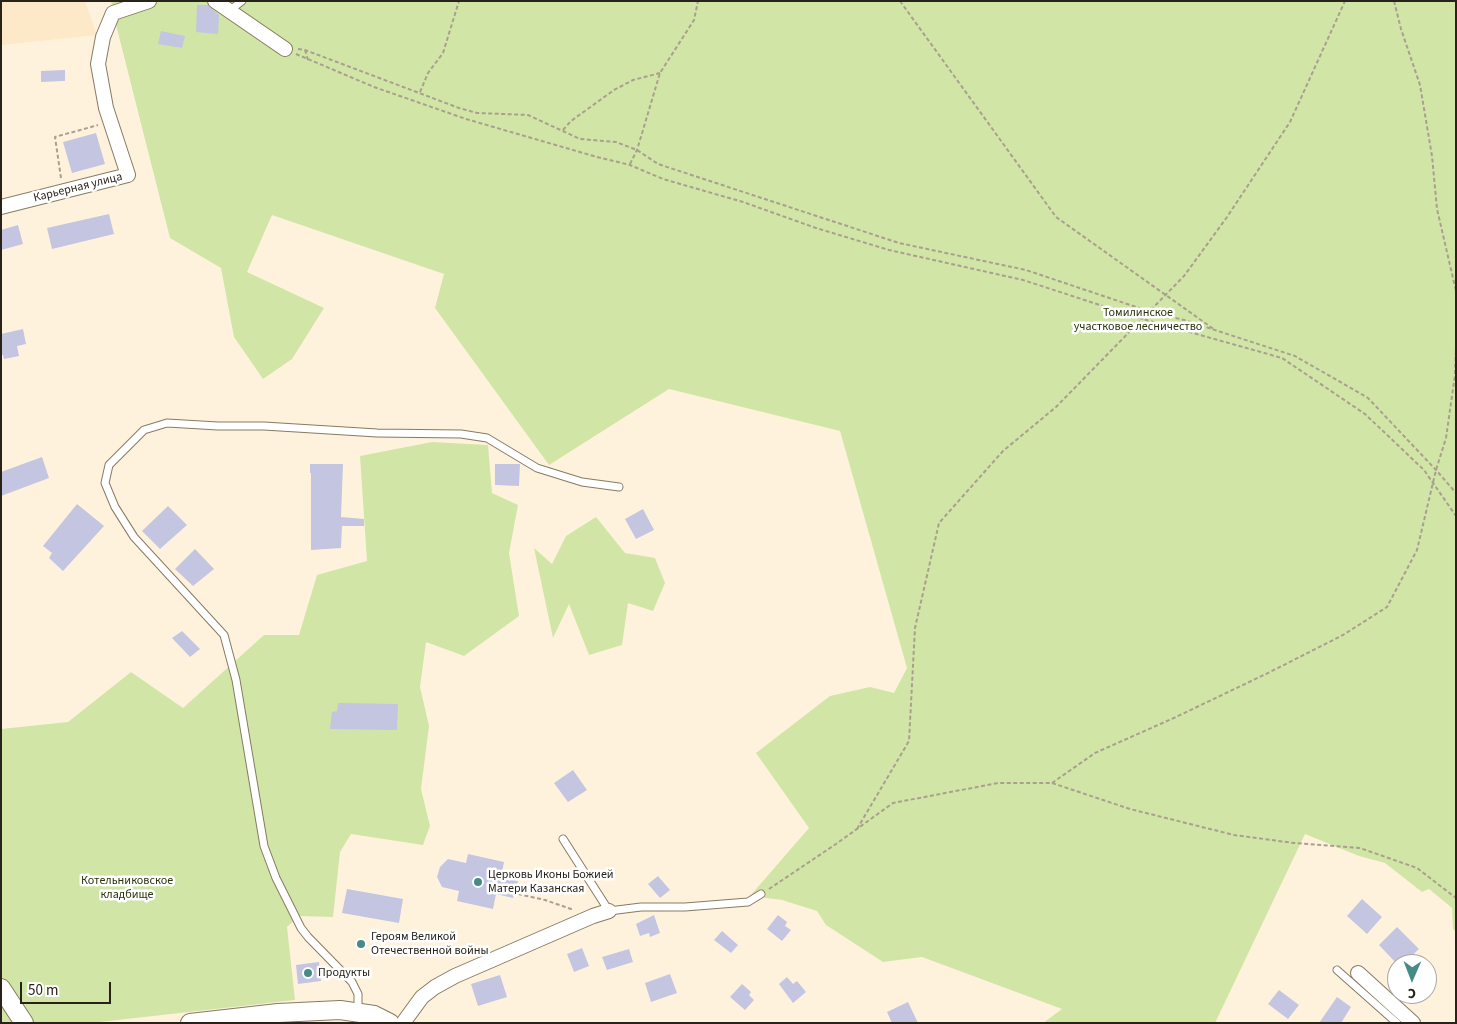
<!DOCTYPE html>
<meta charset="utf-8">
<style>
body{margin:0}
#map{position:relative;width:1457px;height:1024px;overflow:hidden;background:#fff2dd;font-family:"Source Sans 3",sans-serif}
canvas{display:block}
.frame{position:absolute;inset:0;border:2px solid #282219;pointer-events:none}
.north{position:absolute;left:1387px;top:954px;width:50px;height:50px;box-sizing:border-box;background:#fff;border:1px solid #a9a7a3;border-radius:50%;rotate:181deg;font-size:14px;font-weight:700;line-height:20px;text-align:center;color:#282219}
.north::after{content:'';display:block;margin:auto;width:18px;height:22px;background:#458c88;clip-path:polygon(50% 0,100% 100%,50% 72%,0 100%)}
.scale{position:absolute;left:20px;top:982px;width:91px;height:22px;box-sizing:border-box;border:2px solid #282219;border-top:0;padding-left:6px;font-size:15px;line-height:18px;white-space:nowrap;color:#282219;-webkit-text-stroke:4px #fff;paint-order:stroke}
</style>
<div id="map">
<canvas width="1457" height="1024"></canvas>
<div class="frame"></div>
<div class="north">С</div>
<div class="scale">50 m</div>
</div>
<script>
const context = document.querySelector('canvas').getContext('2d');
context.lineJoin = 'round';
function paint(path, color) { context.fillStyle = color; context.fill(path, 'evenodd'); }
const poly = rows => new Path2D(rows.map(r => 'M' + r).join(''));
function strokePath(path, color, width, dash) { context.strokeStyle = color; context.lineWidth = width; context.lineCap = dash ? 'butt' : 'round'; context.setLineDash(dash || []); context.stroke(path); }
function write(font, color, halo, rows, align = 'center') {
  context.font = font + ' "Source Sans 3",sans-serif'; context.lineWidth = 5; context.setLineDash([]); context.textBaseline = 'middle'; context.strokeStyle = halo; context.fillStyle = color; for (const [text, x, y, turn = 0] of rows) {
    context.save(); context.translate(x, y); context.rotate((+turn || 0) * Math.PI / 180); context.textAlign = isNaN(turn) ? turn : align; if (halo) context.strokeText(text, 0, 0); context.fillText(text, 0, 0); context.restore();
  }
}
const built = poly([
 [1,1,85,1,97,35,1,45]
]);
const green = poly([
 [111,1,1456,1,1456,932,1453,929,1452,908,1429,889,1422,892,1385,863,1359,856,1305,834,1215,1023,1043,1023,1062,1009,922,957,883,962,826,925,817,911,782,900,750,896,809,828,756,753,830,696,870,687,894,693,907,668,840,431,669,389,549,465,435,308,444,274,272,215,247,272,324,308,292,359,263,379,234,337,221,268,170,238,113,13],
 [432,442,488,445,492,493,518,505,509,553,519,616,464,656,426,642,420,687,429,726,421,789,430,826,423,845,351,834,340,852,333,917,299,916,287,927,295,1000,91,1023,1,1023,1,729,68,722,131,672,183,708,264,635,299,635,317,575,367,561,360,456],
 [596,517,625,553,655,558,665,583,653,611,628,603,622,645,589,655,569,604,553,638,534,548,552,564,566,536]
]);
const building = poly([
 [197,5,208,5,219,15,218,34,196,32],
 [161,31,185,36,182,48,158,44],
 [65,70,65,81,41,82,41,71],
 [96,133,105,164,72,173,63,142],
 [109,214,114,234,52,249,47,228],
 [18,225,23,244,1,250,1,230],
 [23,329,26,344,17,346,19,356,4,359,3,355,1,355,1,334],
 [42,457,49,478,1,496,1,472],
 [310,464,343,464,341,517,364,519,364,526,342,526,341,548,311,550,311,473,310,473],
 [495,464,520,464,519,486,495,485],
 [77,504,104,526,63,571,49,558,52,553,43,546],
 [168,506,187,525,160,549,142,531],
 [643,509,654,530,636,539,625,519],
 [195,549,214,569,193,586,175,569],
 [182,631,200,649,190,657,172,638],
 [338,703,398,704,397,730,330,729,332,712,337,711],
 [573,770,587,790,568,802,554,783],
 [468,854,504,862,501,877,518,881,513,898,496,894,493,909,457,901,459,891,442,887,437,877,440,867,448,859,466,863],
 [658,876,670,890,660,898,648,884],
 [347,889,403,899,399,923,342,913],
 [1362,899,1382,917,1367,934,1347,916],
 [654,915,660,933,650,937,649,933,640,936,636,924],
 [778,915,787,922,785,926,791,930,782,941,767,929],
 [1397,927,1419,949,1403,964,1397,964,1379,945],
 [722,931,738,945,731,953,714,940],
 [582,948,589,966,574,972,567,954],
 [629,949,633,962,607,970,602,957],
 [319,962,321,981,298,984,296,965],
 [670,974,677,993,651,1002,645,983],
 [500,975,507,997,478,1006,471,984],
 [787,977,793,984,797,981,806,992,793,1003,779,984],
 [742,984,751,992,749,995,754,1000,745,1010,730,997],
 [1279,990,1299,1005,1288,1019,1268,1004],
 [1337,997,1351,1007,1341,1023,1319,1023],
 [908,1002,918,1023,892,1023,887,1012]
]);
const path = poly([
 [900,1,1056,217,1215,330],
 [1394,1,1401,29,1420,85,1432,156,1437,209,1456,291],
 [298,49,305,50,459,108,477,113,528,115,580,139,616,142,637,150,658,164,899,243,1026,270,1151,312,1184,320,1295,356,1368,398,1436,470,1456,493],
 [305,50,308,60],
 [296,54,374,87,466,119,597,157,630,165,663,179,743,202,816,228,889,250,1023,280,1143,319,1282,358,1365,414,1424,470,1456,516],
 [420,92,428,73,443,53,459,1],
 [563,130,571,121,614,90,633,80,660,73],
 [630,164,637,150,660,73,694,20,698,1],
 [61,178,55,137,98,125],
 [1052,783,1095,753,1176,717,1270,672,1343,635,1387,607,1417,550,1436,470,1446,438,1455,375,1456,346],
 [857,829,909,741,915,628,939,523,1003,451,1056,407,1184,276,1227,217,1290,122,1345,1],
 [769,889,836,844,893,803,998,783,1052,783,1130,809,1234,835,1294,843,1360,848,1417,868,1456,898],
 [518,894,545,900,574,910]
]);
const service = poly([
 [229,11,242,1],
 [563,839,609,911,641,907,685,907,748,902,761,894],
 [1337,970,1397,1023],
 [358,1011,358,994,352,982,308,937,301,928,276,878,264,846,236,680,224,635,134,537,115,507,105,483,109,465,144,430,167,423,218,426,264,426,377,433,461,434,487,438,537,468,582,482,619,487]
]);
const minor = poly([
 [215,1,285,49],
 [1,207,128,175,106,108,98,64,103,37,113,13,149,1],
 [1358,973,1413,1023],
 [403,1023,422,997,435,987,455,976,593,916,609,911]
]);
const tertiary = poly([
 [1,988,24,1023],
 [190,1023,278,1013,340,1010,374,1015,390,1023]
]);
const markers = [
 [478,882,5,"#458c88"],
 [361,944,5,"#458c88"],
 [308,973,5,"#458c88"]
];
const streetNames = [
 ["Карьерная улица",78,188,-14]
];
const parkNames = [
 ["Томилинское",1138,313],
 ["участковое лесничество",1138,327],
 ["Котельниковское",127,881],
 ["кладбище",127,895]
];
const poiNames = [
 ["Церковь Иконы Божией",488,875],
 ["Матери Казанская",488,889],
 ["Героям Великой",371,937],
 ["Отечественной войны",371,951],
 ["Продукты",318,973]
];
paint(built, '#fde9c8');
paint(green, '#d1e6a6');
paint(building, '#c3c5e1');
strokePath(service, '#887a62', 9);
strokePath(minor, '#887a62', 16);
strokePath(tertiary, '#887a62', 20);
strokePath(path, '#aa9f8f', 2, [4, 2.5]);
strokePath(service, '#fff', 7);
strokePath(minor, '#fff', 14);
strokePath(tertiary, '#fff', 18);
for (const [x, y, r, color] of markers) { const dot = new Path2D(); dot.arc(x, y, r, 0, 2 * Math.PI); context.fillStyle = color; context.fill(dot); strokePath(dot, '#fff', 2); }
write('12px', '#282219', '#fff', streetNames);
write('12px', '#29330d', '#fff', parkNames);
write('12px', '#282219', '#fff', poiNames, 'left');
</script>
